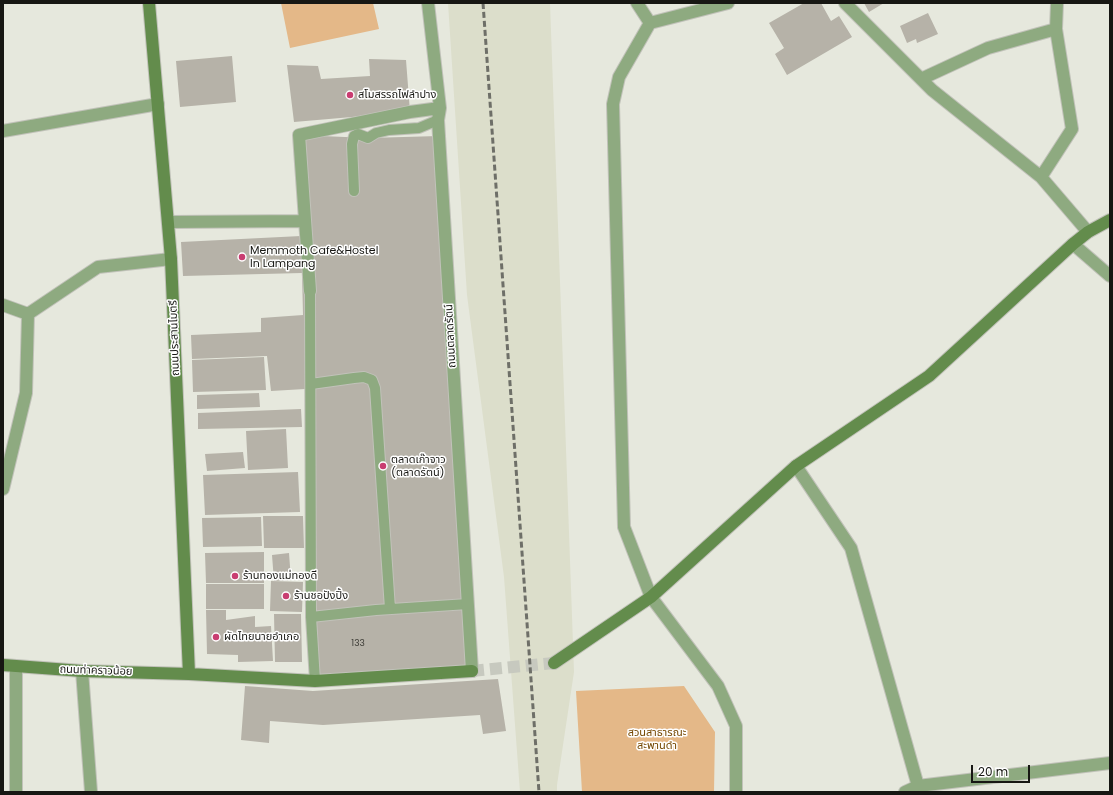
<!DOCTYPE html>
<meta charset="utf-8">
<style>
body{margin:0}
#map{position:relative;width:1113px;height:795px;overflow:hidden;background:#e6e8dd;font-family:Poppins,sans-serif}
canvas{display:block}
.frame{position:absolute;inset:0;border:4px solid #171713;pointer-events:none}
.scale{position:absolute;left:971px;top:765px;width:59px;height:18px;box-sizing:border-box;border:2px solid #171713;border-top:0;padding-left:5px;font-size:12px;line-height:14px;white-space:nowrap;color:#171713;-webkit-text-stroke:3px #fff;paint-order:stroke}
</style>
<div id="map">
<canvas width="1113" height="795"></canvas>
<div class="frame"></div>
<div class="scale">20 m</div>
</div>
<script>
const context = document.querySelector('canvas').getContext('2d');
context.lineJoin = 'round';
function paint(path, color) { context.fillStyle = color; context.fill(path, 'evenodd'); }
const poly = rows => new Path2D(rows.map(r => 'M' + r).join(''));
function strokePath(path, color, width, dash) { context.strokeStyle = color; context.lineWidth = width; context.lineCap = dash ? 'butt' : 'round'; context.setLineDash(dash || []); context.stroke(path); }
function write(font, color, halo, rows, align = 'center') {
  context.font = font + ' Poppins,"Noto Sans Thai",sans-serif'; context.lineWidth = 3; context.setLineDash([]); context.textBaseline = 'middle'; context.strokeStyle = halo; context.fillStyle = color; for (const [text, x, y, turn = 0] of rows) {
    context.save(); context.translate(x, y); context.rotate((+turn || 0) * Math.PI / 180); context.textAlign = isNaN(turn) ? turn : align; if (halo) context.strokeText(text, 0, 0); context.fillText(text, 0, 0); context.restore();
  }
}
const built = poly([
 [448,3,550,3,574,672,557,785,557,792,520,792,504,577,467,295]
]);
const green = poly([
 [281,3,373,3,379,29,290,48],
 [684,686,715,732,714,792,582,792,576,691]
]);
const building = poly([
 [804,3,821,3,831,21,839,16,852,37,787,75,775,54,784,48,769,23],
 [864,3,884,3,869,12],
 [928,13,938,34,917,43,916,39,907,43,900,26],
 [232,56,236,102,180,107,176,61],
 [369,59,406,60,410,112,294,122,287,65,318,66,321,79,370,76],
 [299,135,368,138,439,136,472,671,315,681,311,617,305,389,271,391,267,356,192,359,191,335,261,332,261,318,303,315,302,273,183,276,181,242,301,236],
 [264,357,266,390,193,392,192,360],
 [259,393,260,407,197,409,197,395],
 [301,409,302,427,198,429,198,413],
 [286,429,288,468,248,470,246,431],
 [243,452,245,468,207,471,205,454],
 [298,472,300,512,205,515,203,475],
 [263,516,303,516,304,548,264,548],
 [261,517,262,546,203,547,202,518],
 [264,552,264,583,206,583,205,553],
 [289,553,291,580,274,581,272,555],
 [271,581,303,582,302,612,270,611],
 [206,584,264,584,264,609,206,609],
 [206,610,226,610,226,620,255,616,255,627,271,626,273,661,238,662,238,655,207,654],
 [274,614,301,614,302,662,275,662],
 [498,679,506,731,483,734,480,715,323,725,270,721,269,743,241,740,245,686,313,691]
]);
const secondaryTunnel = poly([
 [472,671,554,663]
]);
const lane = poly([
 [354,191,352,144,354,136,358,134,368,138,376,133,389,130,419,128,438,120],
 [310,291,311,617,315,681],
 [311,384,354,378,364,377,372,380,375,388,390,609],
 [311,617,376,610,468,604]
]);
const street = poly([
 [428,3,440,108,438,120,472,671],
 [637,3,650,23,728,3],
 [845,3,932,90,1041,177,1088,232],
 [650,23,619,77,613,104,624,527,651,597,718,686,736,726,736,792],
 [921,79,988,48,1056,29],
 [3,131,158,104],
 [1041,177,1072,129,1056,29,1057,3],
 [169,222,304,221],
 [1073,244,1110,276],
 [310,291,299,135,410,112,440,108],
 [3,305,28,314],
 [796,466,851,548,918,786],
 [3,489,26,393,28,314,98,267,171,259],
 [82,671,91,792],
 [16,792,16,667],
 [905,792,918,786,1110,763]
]);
const secondary = poly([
 [149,3,171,259,189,674],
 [554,663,651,597,796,466,929,376,1073,244,1088,232,1110,220],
 [3,665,82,671,189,674,315,681,472,671]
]);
const rail = poly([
 [483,3,539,792]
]);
const markers = [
 [350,95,4,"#c93d71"],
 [242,257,4,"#c93d71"],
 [383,466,4,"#c93d71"],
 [235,576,4,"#c93d71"],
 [286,596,4,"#c93d71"],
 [216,637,4,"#c93d71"]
];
const numberNames = [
 ["133",358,644]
];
const poiNames = [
 ["สโมสรรถไฟลำปาง",358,95],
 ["Memmoth Cafe&Hostel",250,251],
 ["In Lampang",250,264],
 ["ตลาดเก๊าจาว",391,460],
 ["(ตลาดรัตน์)",391,473],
 ["ร้านทองแม่ทองดี",243,576],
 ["ร้านชอปังปิ้ง",294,596],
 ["ผัดไทยนายอำเภอ",224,637]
];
const streetNames = [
 ["ถนนตลาดรัตน์",451,336,-93],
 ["ถนนประสานไมตรี",175,338,-92],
 ["ถนนท่าคราวน้อย",96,671,2]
];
const parkNames = [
 ["สวนสาธารณะ",657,733],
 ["สะพานดำ",657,746]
];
paint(built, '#dcdecb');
paint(green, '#e4b888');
paint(building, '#b6b2a8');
strokePath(secondaryTunnel, '#c7c9bf', 12, [12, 6]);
strokePath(lane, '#c1c2b9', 12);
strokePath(street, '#c1c2b9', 14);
strokePath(secondary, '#c1c2b9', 14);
strokePath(lane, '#8eaa80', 10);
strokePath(street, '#8eaa80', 12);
strokePath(secondary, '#638c4c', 12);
strokePath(rail, '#6e6f68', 3, [6, 3]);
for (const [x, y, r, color] of markers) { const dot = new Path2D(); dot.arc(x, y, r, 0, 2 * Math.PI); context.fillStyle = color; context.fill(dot); strokePath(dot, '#fff', 1.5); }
write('9px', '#3f3e38', null, numberNames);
write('11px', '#171713', '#fff', poiNames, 'left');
write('11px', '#171713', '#fff', streetNames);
write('11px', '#744701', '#fff', parkNames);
</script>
